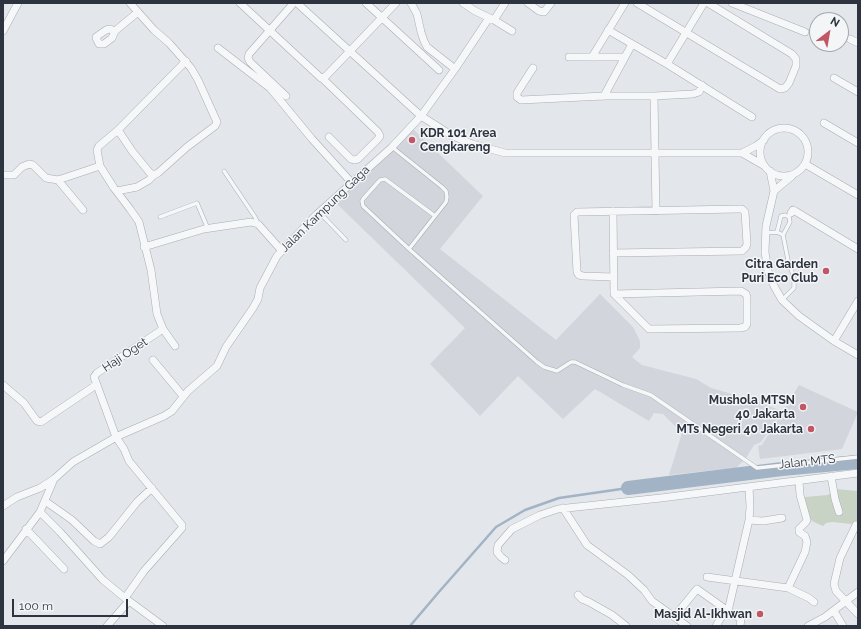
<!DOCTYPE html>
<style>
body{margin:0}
#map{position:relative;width:861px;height:629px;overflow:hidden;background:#e3e6ea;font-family:Raleway,sans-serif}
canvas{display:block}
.frame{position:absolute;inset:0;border:4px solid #2d3440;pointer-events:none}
.north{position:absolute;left:809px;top:12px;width:40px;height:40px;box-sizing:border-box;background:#f3f5f7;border:1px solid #a4a8ae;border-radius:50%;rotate:31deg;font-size:11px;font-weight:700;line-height:16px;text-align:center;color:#2d3440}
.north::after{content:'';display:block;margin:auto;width:14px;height:18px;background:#c15665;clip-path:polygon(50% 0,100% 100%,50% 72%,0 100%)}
.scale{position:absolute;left:12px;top:599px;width:116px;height:18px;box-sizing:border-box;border:2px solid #2d3440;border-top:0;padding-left:5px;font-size:12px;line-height:14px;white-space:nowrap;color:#2d3440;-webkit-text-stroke:3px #f3f5f7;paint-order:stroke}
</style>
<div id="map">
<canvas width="861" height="629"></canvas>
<div class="frame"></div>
<div class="north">N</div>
<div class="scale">100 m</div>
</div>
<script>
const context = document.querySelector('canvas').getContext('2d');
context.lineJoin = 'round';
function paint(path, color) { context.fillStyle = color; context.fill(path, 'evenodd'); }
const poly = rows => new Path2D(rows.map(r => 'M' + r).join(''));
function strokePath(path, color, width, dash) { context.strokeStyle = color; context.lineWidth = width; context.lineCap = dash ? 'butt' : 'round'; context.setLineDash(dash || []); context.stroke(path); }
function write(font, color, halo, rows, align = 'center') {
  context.font = font + ' Raleway,sans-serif'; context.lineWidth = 3; context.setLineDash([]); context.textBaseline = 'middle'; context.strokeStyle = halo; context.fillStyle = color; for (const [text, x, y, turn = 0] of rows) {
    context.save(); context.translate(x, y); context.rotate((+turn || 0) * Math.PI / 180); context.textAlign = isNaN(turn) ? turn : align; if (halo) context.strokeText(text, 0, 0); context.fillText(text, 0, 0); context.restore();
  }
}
const built = poly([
 [413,129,483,196,440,249,556,340,600,294,633,327,640,341,640,348,632,357,642,365,696,379,711,388,753,400,782,411,761,442,754,445,746,458,736,468,669,475,682,433,663,414,654,413,649,421,595,389,563,419,518,376,480,416,430,364,465,328,334,201],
 [799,385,858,412,842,449,760,459,758,446,762,445]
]);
const green = poly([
 [835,489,858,491,858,522,852,524,832,522,826,523,823,526,814,522,805,516,805,497,828,495]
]);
const stream = poly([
 [410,626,438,593,496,527,525,510,559,498,628,488]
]);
const river = poly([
 [628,488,782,469,858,462]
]);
const service = poly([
 [392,147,442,187,446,191,447,197,446,202,409,249,537,362,544,367,557,371,571,362,575,362,623,385,651,395,757,468,858,457],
 [224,171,255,217,258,224],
 [319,212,346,240],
 [160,217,197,203,208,229],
 [777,232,781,216,785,215,789,217,790,222,783,235],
 [765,233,777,232,783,235,788,260,794,278,794,288,782,300],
 [409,249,363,206,362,201,363,199,380,180,385,179,435,216]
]);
const minor = poly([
 [240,3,321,78,326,76,396,3],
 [297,3,421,116,451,135,472,144,505,153,742,153,756,146,764,140],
 [366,3,439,70],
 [463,3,475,11,494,20,505,3],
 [528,3,539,11,544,12,551,3],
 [637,3,780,89,785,88,789,83,796,66,796,59,792,54,708,3],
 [732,3,805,32],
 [494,20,512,31],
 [608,30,667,64,752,117],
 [3,31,18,3],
 [115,31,112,38,104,44,99,44,96,38,96,37,106,30,110,29,115,31,138,12],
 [850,39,858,43],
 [218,48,270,88,312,139,352,183],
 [569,57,625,57],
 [592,57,625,3],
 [667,64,704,3],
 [533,68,517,93,517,97,521,100,604,96,654,96,693,94,699,92,702,85],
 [455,69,489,18],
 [322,78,378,132,380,136,378,139,358,159,354,160,351,159,329,137],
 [834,78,858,92],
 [286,96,250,62,248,58,249,54,292,5,292,3],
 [604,96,632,44],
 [654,96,656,211],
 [824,123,858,143],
 '760 152a24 24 0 1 1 48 0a24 24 0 1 1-48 0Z',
 [118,130,132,151,150,173,154,175,158,173,187,147,215,126,217,122,198,80,191,68,169,43,154,30,130,3],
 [742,153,763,165],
 [805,164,858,195],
 [770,171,774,191,766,226,765,252,768,271,774,286,782,300,799,316,834,341,858,355],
 [3,175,14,175,22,167,29,164,33,165,46,178,58,180,100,166],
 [58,180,83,210],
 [117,191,137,187,149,180,154,175],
 [774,191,792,176],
 [613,211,614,294,649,329,740,328,745,327,747,324,747,297,746,294,741,291,614,294],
 [791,213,793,210,795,211,858,249],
 [144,247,204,229,251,222,258,224,282,251],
 [613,253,742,251,746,247,747,244,745,212,742,209,739,209,577,212,574,215,577,272,579,275,583,276,613,277],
 [834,341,858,301],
 [175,346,163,329,157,314,151,270,139,222,130,209,114,188,100,166,97,150,99,146,118,130,186,61],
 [153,360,183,396],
 [3,385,24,403,37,421,41,422,96,385],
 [831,476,835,499,839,512],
 [799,481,800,495,807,520,806,522,799,529,799,532,805,536,807,542,805,552,788,588,809,598,814,602],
 [45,501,72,520,94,541,100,544,109,537,137,502,152,488],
 [3,506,17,497,40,488,54,479,73,462,118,436,164,416,172,411,188,391,217,366,226,347,253,308,258,299,260,288,277,256,316,215,392,147,421,116,455,69,427,47,424,41,421,32,417,14,411,3],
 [563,508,587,545,628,575,644,590,652,601,687,626],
 [40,512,60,532,103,580,125,598,163,626],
 [749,520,763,521,782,518],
 [856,525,840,558,834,584,836,591,858,614],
 [26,529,64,569],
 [505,560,501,557,497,552,498,545,512,529,540,515,558,509,661,498,858,473],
 [3,561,40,512,54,479],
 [707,577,788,588],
 [578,595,582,599,589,602,612,615,626,626],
 [125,598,144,571,182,528,182,525,129,461,124,449,116,437,94,377,97,373,163,329],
 [834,611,843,626],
 [674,617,697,589,728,611,724,613,716,626],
 [107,626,129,601],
 [740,626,741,619,728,611,749,520,750,507,749,487],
 [808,626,825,617,858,592]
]);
const markers = [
 [412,140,4,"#c15665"],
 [826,271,4,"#c15665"],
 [803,407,4,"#c15665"],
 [811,429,4,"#c15665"],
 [760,614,4,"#c15665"]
];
const poiNames = [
 ["KDR 101 Area",420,133,"left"],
 ["Cengkareng",420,147,"left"],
 ["Citra Garden",818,264],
 ["Puri Eco Club",818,278],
 ["Mushola MTSN",795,400],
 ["40 Jakarta",795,414],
 ["MTs Negeri 40 Jakarta",803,429],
 ["Masjid Al-Ikhwan",752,614]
];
const streetNames = [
 ["Jalan Kampung Gaga",325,209,-44],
 ["Haji Oget",125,355,-34],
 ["Jalan MTS",807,462,-6]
];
paint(built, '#d2d5db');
paint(green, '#c9d3c5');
strokePath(stream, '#a2b3c6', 2.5);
strokePath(river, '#a2b3c6', 14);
strokePath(service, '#a9adb4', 4.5);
strokePath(minor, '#a9adb4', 8);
strokePath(service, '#f6f7f8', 3.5);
strokePath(minor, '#f6f7f8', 7);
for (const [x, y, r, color] of markers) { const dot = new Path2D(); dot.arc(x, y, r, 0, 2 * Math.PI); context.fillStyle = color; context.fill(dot); strokePath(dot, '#f3f5f7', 1.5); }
write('bold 12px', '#2d3440', '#f3f5f7', poiNames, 'right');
write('12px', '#2d3440', '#f3f5f7', streetNames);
</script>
